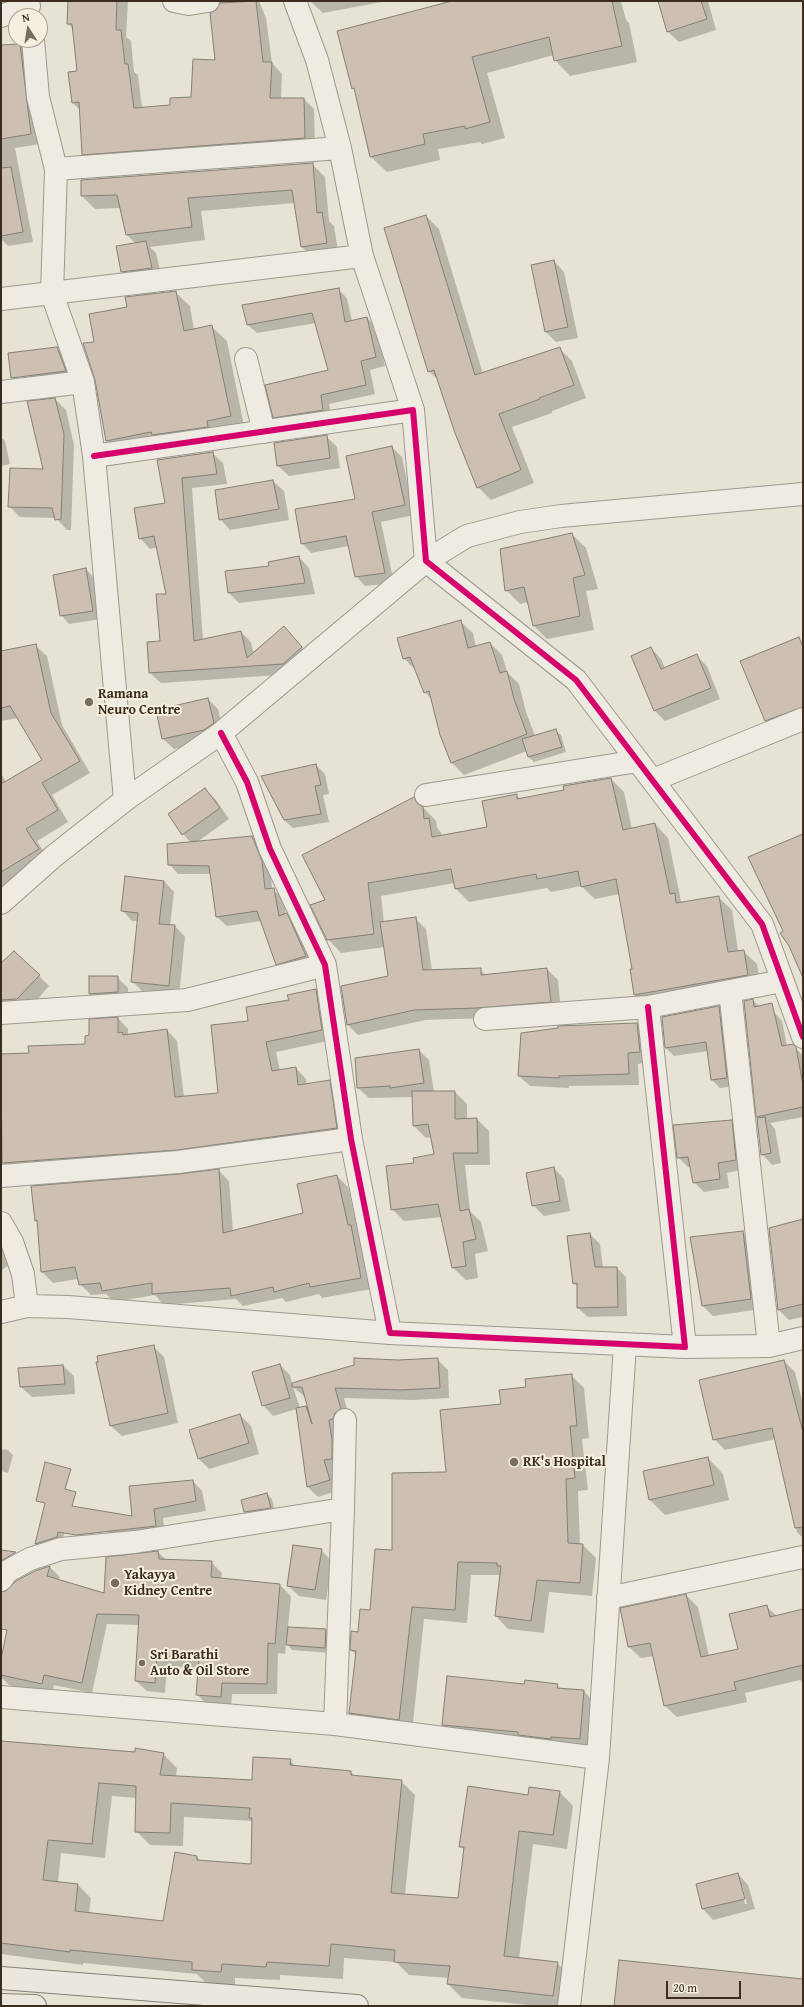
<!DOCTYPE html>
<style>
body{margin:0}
#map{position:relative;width:804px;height:2007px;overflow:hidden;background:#e7e3d4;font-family:"Gentium Book Plus",serif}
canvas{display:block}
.frame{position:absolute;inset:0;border:2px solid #3c2c20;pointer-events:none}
.north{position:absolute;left:8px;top:8px;width:40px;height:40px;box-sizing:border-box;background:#f5f0de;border:1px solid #aba292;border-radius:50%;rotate:348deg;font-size:11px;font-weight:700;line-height:16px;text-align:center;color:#3c2c20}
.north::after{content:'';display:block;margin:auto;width:14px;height:18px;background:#786c5f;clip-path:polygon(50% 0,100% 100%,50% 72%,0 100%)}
.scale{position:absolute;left:666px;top:1981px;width:75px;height:18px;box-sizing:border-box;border:2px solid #3c2c20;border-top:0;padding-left:5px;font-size:12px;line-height:14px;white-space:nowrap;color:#3c2c20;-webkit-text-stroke:3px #f5f0de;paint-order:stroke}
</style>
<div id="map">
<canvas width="804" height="2007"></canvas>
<div class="frame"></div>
<div class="north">N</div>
<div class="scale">20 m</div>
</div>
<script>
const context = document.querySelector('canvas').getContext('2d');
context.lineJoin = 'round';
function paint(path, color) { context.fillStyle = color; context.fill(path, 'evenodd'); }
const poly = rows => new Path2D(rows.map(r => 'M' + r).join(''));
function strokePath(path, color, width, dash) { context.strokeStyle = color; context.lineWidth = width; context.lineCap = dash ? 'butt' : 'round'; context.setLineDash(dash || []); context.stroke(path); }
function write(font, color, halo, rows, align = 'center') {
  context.font = font + ' "Gentium Book Plus",serif'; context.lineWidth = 4; context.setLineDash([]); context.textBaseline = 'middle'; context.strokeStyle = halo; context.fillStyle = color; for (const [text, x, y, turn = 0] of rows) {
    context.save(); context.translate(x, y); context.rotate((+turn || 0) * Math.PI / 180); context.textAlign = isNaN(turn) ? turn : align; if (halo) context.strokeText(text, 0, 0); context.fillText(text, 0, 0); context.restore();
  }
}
const shadow = poly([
 [69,1,128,1,126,37,131,41,134,72,138,75,142,108,171,105,192,98,216,61,216,12,220,6,221,1,259,1,266,18,272,63,282,74,281,99,304,99,314,109,315,148,94,165,83,154,81,111,73,103,69,73,78,72,74,29,68,24],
 [310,1,387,1,323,13],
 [456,1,621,1,626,20,629,23,637,62,570,76,555,60,554,55,487,73,505,138,482,144,480,142,438,149,440,160,387,172,371,157,356,91,353,88],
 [659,1,708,1,716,30,679,42,668,32],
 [20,45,30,55,40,144,15,148,33,242,8,246,1,239,1,46],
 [312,164,325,177,329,221,334,226,339,256,315,260,302,247,295,203,201,211,205,240,150,247,156,253,162,279,132,282,122,272,136,244,127,235,121,208,95,209,82,196],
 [426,216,439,229,483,374,559,348,572,361,586,398,552,411,552,413,512,427,534,483,491,500,478,487,439,381,429,371],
 [554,261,564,272,578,338,556,342,546,332],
 [338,289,347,298,352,321,367,318,376,327,385,366,370,370,375,394,329,404,332,419,284,426,274,417,329,371,316,323,257,333,247,324],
 [175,292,190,306,194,330,212,327,227,341,245,431,122,456,107,441,96,380,95,343],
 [57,348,68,358,76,382,32,387,22,376],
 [55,399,66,410,74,445,71,530,67,530,56,518,20,517,9,506,44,470],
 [326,436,337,447,340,468,289,476,278,466],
 [1,437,5,441,10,464,1,466],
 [392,447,402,457,414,515,381,522,394,583,365,586,356,576,349,546,311,553,302,543,356,500],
 [212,453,223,463,227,484,192,488,203,640,241,632,251,642,254,654,294,638,312,658,294,674,161,683,150,673,161,642,168,594,158,547,150,549,140,538,166,504,158,460],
 [273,481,284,491,289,520,230,530,220,519],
 [572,534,586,548,598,589,586,591,594,630,547,639,534,626,529,602,520,604,506,590],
 [299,557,309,568,315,594,239,603,229,593,226,572,270,567],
 [86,569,94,578,101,619,69,624,61,615],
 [460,621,473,633,476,647,490,643,502,655,507,672,519,684,526,712,535,736,555,730,561,735,566,752,534,762,529,757,527,751,464,775,452,763,432,700,425,692,416,671,404,658],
 [798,638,803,643,803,728,781,736,766,721],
 [35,645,47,656,62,725,90,773,52,795,68,822,37,841,49,860,1,890,1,773,6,782,43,761,18,718,1,721,1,652],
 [651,648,661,659,665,668,696,655,707,666,720,699,665,721,655,711],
 [208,699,218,709,224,734,215,740,174,749,163,739],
 [316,765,325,774,329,794,323,795,329,822,293,828,284,820],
 [611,779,624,792,632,829,655,824,668,838,681,901,683,903,718,897,732,910,738,951,743,951,757,964,761,988,649,1008,635,995,631,970,633,970,619,894,595,899,581,886,551,892,547,888,469,902,455,888,455,883,381,896,384,923,415,918,426,929,432,971,480,970,486,975,547,969,558,980,561,1012,488,1018,425,1020,358,1035,347,1024,389,977,385,947,341,953,328,939,326,900,414,798,436,821,437,827,443,836,488,828,516,795,520,799,565,791],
 [205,789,216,800,229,819,197,842,252,837,261,846,271,871,272,889,283,898,286,914,296,924,314,965,286,973,277,964,261,921,227,926,217,917,211,874,178,874,169,864,191,843,183,834],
 [164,881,174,892,170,926,175,926,185,937,179,996,143,992,132,981,139,921,132,921,122,910],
 [1,965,39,976,49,986,28,1010,1,1014],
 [117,977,128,988,128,1003,100,1004,90,994],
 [316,990,326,1001,332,1040,276,1052,280,1071,296,1068,306,1079,307,1085,329,1081,340,1092,347,1138,14,1173,3,1163,1,1123,1,1055,30,1054,86,1045,90,1036,118,1018,128,1029,128,1035,167,1030,177,1041,184,1097,219,1094,249,1022],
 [753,1000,763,1011,774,1012,782,1021,787,1046,793,1045,803,1056,803,1117,770,1123,775,1129,781,1163,772,1165,762,1154,760,1119,757,1116],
 [719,1007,727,1015,735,1086,720,1088,712,1080,708,1051,674,1056,666,1048],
 [637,1024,647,1035,650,1062,638,1064,639,1085,569,1086,569,1088,530,1086,519,1076],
 [419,1050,429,1060,434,1092,455,1092,467,1104,467,1119,477,1119,489,1131,490,1165,465,1165,470,1211,481,1222,488,1251,475,1254,478,1278,466,1280,453,1268,442,1217,404,1221,392,1209,415,1164,435,1154,431,1137,426,1138,414,1126,413,1097,369,1098,358,1088],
 [731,1121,741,1131,745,1169,727,1173,729,1188,704,1192,694,1182,691,1167,688,1167,678,1157],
 [554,1168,564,1179,570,1211,544,1216,533,1205],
 [218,1170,229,1181,233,1232,305,1214,337,1176,348,1187,358,1232,362,1237,371,1289,322,1298,319,1294,286,1302,282,1298,243,1306,236,1299,164,1305,155,1295,114,1302,106,1294,91,1295,80,1284,78,1279,53,1283,42,1272,38,1223,36,1221,32,1187,179,1175],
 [803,1220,803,1317,789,1320,779,1310],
 [1,1232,14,1261,1,1271],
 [742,1232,753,1242,761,1309,713,1316,703,1306],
 [590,1234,600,1244,603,1268,617,1268,626,1277,627,1316,588,1317,578,1308,578,1287,574,1283],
 [153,1346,164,1357,178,1423,122,1436,111,1426],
 [438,1360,448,1370,449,1398,412,1400,344,1398,350,1419,340,1490,318,1497,308,1487,297,1409,273,1416,263,1405,280,1365,290,1375,292,1383,398,1361],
 [293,1387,305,1397,309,1411,306,1407,300,1408],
 [784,1361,795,1372,803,1404,803,1538,797,1532,776,1439,725,1450,714,1439],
 [63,1366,74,1376,75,1394,32,1397,21,1387],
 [571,1375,584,1388,589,1438,582,1439,588,1490,578,1491,580,1545,583,1545,596,1558,592,1596,549,1592,544,1633,508,1629,496,1616,501,1575,471,1575,467,1623,424,1619,412,1732,362,1726,350,1713,356,1655,351,1650,371,1611,393,1551,447,1473,502,1405,527,1388],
 [240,1415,251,1426,259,1454,209,1469,199,1459],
 [1,1449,8,1450,13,1455,8,1473,1,1471],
 [708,1458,723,1474,729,1500,665,1515,650,1500],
 [193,1481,202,1491,206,1511,163,1518,165,1535,118,1541,108,1532,108,1524,133,1518],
 [267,1494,272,1499,275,1513,250,1517,245,1512],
 [43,1514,67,1522,62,1542,41,1549,36,1544],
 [321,1550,332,1561,326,1600,299,1596,288,1586],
 [158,1552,166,1560,211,1562,222,1573,221,1579,280,1585,291,1596,288,1628,326,1630,331,1636,330,1653,292,1650,286,1643,285,1654,278,1653,277,1694,232,1694,231,1707,207,1705,197,1694,199,1669,167,1666,165,1693,147,1691,136,1681,140,1625,107,1624,92,1693,54,1685,52,1694,9,1685,1,1677,1,1664,50,1567,60,1577,59,1580,105,1594],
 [686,1595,698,1607,709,1656,739,1649,766,1606,777,1616,803,1610,803,1683,800,1680,745,1693,747,1702,677,1717,665,1706,654,1656,641,1658,629,1647],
 [525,1685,557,1685,562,1690,584,1691,594,1702,590,1750,453,1735,443,1725],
 [1,1742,163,1754,177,1768,176,1776,253,1781,290,1760,296,1767,351,1772,355,1777,401,1781,415,1795,405,1895,459,1899,464,1850,460,1846,528,1796,560,1792,573,1806,567,1849,533,1844,519,1959,557,1963,571,1977,567,2006,537,2006,462,1998,448,1984,449,1978,409,1975,396,1962,344,1958,343,1979,280,1975,280,1980,235,1978,235,1985,206,1983,197,1974,83,1963,83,1965,1,1954],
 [112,1796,137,1798,136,1831,150,1845,183,1846,184,1817,253,1821,252,1865,201,1862,197,1857,164,1922,89,1913,91,1898,77,1884,58,1882,61,1853,105,1858],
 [738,1874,748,1885,755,1909,713,1920,703,1909,697,1884],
 [740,1885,742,1885,747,1904,745,1904]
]);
const building = poly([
 [68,1,117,1,116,30,121,30,125,64,128,64,134,108,170,105,170,98,191,97,193,59,215,60,210,13,216,10,220,3,256,1,263,62,272,62,270,98,304,98,305,138,82,155,79,102,72,103,68,72,77,71,72,24,67,24,68,1],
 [452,1,612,1,622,46,554,61,549,37,472,57,490,122,465,129,465,126,423,134,425,144,370,157,354,88,352,89,337,31,452,1],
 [658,1,701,1,707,19,667,32,658,1],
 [20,44,31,134,1,139,1,45,20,44],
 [313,163,317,213,322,212,327,243,301,247,292,190,188,198,192,227,126,235,117,195,81,196,81,180,313,163],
 [11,167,23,232,1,236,1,168,11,167],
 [426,215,475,375,560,347,574,385,539,398,540,399,499,414,521,470,477,488,455,433,434,370,428,372,384,228,426,215],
 [146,241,152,268,121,272,116,246,146,241],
 [554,260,568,327,545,332,531,265,554,260],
 [339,288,345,322,367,317,376,357,361,361,366,385,321,395,323,410,273,418,265,385,328,370,312,313,247,325,242,305,339,288],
 [176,291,184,331,212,325,231,416,207,421,208,427,152,435,151,432,106,441,95,380,83,343,94,342,89,314,127,307,125,297,176,291],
 [57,347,66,371,11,378,8,353,57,347],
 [55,398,64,434,61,519,55,520,52,508,8,507,10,468,43,469,27,401,55,398],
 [327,435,330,458,277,466,274,443,327,435],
 [392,446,405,505,372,512,385,573,355,577,346,536,301,544,295,509,355,499,346,456,392,446],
 [213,452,217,474,182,478,194,641,241,631,247,658,284,626,302,647,283,664,149,673,147,642,160,641,156,594,166,594,154,536,139,539,134,508,165,503,157,460,213,452],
 [273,480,279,509,219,520,215,490,273,480],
 [572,533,585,575,573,578,580,616,533,626,524,587,505,591,500,549,572,533],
 [299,556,305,583,228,593,225,571,269,566,268,562,299,556],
 [86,568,93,611,60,616,53,575,86,568],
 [461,620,468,648,490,642,500,673,507,671,514,699,527,734,451,763,440,735,429,691,424,693,410,657,403,659,397,638,461,620],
 [799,637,803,647,803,707,765,721,740,661,799,637],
 [36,644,51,713,80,761,42,783,58,810,26,829,39,849,1,872,1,784,42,760,10,706,1,708,1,651,36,644],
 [651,647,661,669,697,654,711,688,654,711,631,656,651,647],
 [208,698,214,723,204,730,162,739,156,710,208,698],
 [556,729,562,747,528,757,522,739,556,729],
 [316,764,321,785,315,786,321,814,284,820,261,776,316,764],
 [611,778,623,830,655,823,670,894,675,893,676,903,719,896,728,952,744,950,748,975,634,995,630,969,632,969,616,879,581,887,578,871,537,879,536,874,455,889,451,869,368,883,374,934,327,940,310,905,325,900,302,855,414,797,417,803,423,807,424,819,429,818,432,837,487,827,482,801,517,794,517,799,564,790,563,786,611,778],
 [205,788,220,808,182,835,168,814,205,788],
 [803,834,803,978,789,946,780,933,783,931,748,857,803,834],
 [252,836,262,861,265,889,274,888,279,916,287,913,306,956,276,965,257,911,216,917,209,866,168,865,167,844,252,836],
 [125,876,164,881,159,924,175,925,169,986,131,982,138,913,121,911,125,876],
 [416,917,423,970,481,968,481,975,547,968,551,1002,477,1008,414,1010,347,1025,341,986,388,976,380,922,416,917],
 [14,951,40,975,17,999,1,1000,1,963,14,951],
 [89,976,118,976,118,992,89,994,89,976],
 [316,989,322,1030,266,1042,272,1071,296,1067,298,1085,330,1080,337,1128,177,1150,2,1163,1,1054,29,1053,28,1046,85,1044,85,1036,89,1035,89,1019,118,1017,118,1033,122,1032,123,1035,167,1029,175,1097,218,1093,211,1025,248,1021,246,1007,289,1000,287,995,316,989],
 [753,999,754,1007,772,1003,782,1046,793,1044,796,1047,803,1085,803,1107,756,1117,744,1001,753,999],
 [719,1006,727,1078,711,1080,706,1042,665,1048,662,1017,719,1006],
 [637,1023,640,1052,628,1053,629,1074,559,1076,559,1078,518,1076,521,1033,558,1028,558,1026,637,1023],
 [419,1049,424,1083,390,1088,390,1086,357,1088,355,1058,419,1049],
 [412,1091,455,1091,455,1119,477,1118,478,1153,453,1153,460,1211,469,1209,476,1239,463,1242,466,1266,452,1268,438,1204,391,1210,386,1166,414,1163,413,1158,434,1154,428,1124,413,1126,412,1091],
 [765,1117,771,1153,761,1155,757,1118,765,1117],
 [732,1120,736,1160,718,1163,720,1179,693,1183,688,1157,677,1158,673,1125,732,1120],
 [554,1167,560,1201,532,1206,526,1173,554,1167],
 [219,1169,223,1233,303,1213,297,1184,337,1175,348,1225,351,1225,361,1278,310,1287,309,1283,274,1292,273,1287,231,1296,230,1288,152,1294,152,1283,102,1291,100,1283,79,1285,75,1267,41,1272,37,1220,35,1221,31,1186,179,1174,219,1169],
 [803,1219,803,1304,778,1310,769,1228,803,1219],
 [743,1231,751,1299,702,1306,690,1237,743,1231],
 [590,1233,595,1267,617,1267,618,1307,577,1308,577,1283,573,1284,567,1236,590,1233],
 [154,1345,168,1413,110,1426,96,1362,98,1362,97,1356,154,1345],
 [354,1358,398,1360,438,1358,440,1388,401,1390,335,1388,341,1409,335,1413,333,1419,329,1420,332,1440,332,1459,324,1460,330,1480,307,1487,296,1408,306,1406,312,1424,302,1387,292,1387,292,1383,354,1365,354,1358],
 [784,1360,803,1432,803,1527,795,1528,772,1428,713,1440,699,1380,784,1360],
 [280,1364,290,1398,262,1406,252,1372,280,1364],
 [63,1365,65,1384,20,1387,18,1368,63,1365],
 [572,1374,577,1426,570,1426,575,1478,566,1479,568,1543,583,1544,580,1583,537,1580,531,1621,495,1616,501,1566,497,1566,497,1563,458,1562,455,1610,412,1607,399,1720,349,1713,356,1651,350,1650,351,1631,358,1632,360,1609,370,1610,375,1549,392,1550,392,1473,446,1472,440,1410,501,1404,499,1390,526,1387,525,1379,572,1374],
 [240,1414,249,1443,198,1459,189,1430,240,1414],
 [708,1457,714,1485,649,1500,643,1471,708,1457],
 [45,1462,71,1469,65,1489,76,1492,72,1506,132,1516,129,1486,193,1480,196,1501,154,1509,156,1526,76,1535,58,1532,57,1537,35,1544,45,1503,36,1501,45,1462],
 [267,1493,271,1508,244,1512,241,1500,267,1493],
 [293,1545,322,1549,315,1590,287,1586,293,1545],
 [1,1550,16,1552,1,1561,1,1550],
 [158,1551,159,1559,212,1561,211,1577,280,1584,275,1644,268,1643,267,1684,222,1683,221,1697,196,1695,199,1659,157,1656,155,1683,135,1681,139,1615,97,1614,82,1683,44,1675,42,1684,1,1675,1,1659,7,1630,1,1629,1,1592,6,1591,16,1581,35,1571,50,1566,47,1576,104,1593,106,1557,158,1551],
 [686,1594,701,1657,738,1649,729,1614,767,1605,770,1617,803,1609,803,1665,734,1682,736,1690,664,1706,650,1643,628,1647,620,1608,686,1594],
 [288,1627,326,1629,325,1648,286,1645,288,1627],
 [447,1676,524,1684,525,1680,558,1684,557,1688,584,1690,580,1739,551,1737,551,1739,518,1735,518,1732,442,1725,447,1676],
 [1,1741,135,1752,135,1748,164,1753,160,1775,252,1780,253,1757,291,1759,290,1765,351,1771,351,1775,402,1780,391,1893,458,1898,464,1847,459,1847,468,1786,528,1795,529,1787,560,1791,553,1835,519,1831,504,1956,558,1962,553,1996,447,1984,450,1966,394,1962,395,1950,331,1944,329,1966,267,1962,266,1967,222,1964,221,1972,192,1970,192,1962,70,1950,70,1952,1,1943,1,1741],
 [99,1783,136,1786,135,1832,170,1833,171,1803,250,1808,249,1818,252,1818,251,1864,197,1860,197,1856,175,1852,163,1921,75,1911,78,1884,43,1880,48,1840,92,1844,99,1783],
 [738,1873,745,1899,702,1909,696,1884,738,1873],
 [619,1960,803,1979,803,2006,614,2006,619,1960]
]);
const street = poly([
 [174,1,189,4,208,1],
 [295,1,317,60,340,148,362,256,413,410],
 [1,16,29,6],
 [33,40,38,97,56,169,52,294,83,382,94,456,125,800],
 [56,169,340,148],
 [1,299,362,256],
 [246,359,264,432],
 [1,392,83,382],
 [94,456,413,410,426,561,576,680,762,924,803,1037],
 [221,733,247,782,270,849,325,965,351,1139,390,1333,685,1347,648,1007],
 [653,780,803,719],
 [426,795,638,761],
 [1,903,54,856,125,800,221,733,426,561,467,536,520,522,561,516,803,494],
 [730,991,769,1346],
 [1,1013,187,1000,325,965],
 [485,1019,648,1007,782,981],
 [1,1176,178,1162,351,1139],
 [1,1223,12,1242,23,1274,27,1306],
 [1,1312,27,1306,68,1307,390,1333],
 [685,1347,769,1346,803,1338],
 [1,1580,8,1571,30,1559,61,1549,135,1542,343,1509],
 [608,1598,803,1557],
 [1,1697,335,1724,598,1758],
 [335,1724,343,1509,345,1420],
 [569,2006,598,1758,625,1345]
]);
const highway = poly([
 [1,1978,357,2006],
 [1,2005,35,2006]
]);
const cycleway = poly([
 [94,456,413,410,426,561,576,680,762,924,803,1037],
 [221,733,247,782,270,849,325,965,351,1139,390,1333,685,1347,648,1007]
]);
const markers = [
 [89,702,5,"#786c5f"],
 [514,1462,5,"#786c5f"],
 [115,1583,5,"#786c5f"],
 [142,1663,4,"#786c5f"]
];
const poiNames = [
 ["Ramana",98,694],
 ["Neuro Centre",98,710],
 ["RK's Hospital",523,1462],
 ["Yakayya",124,1575],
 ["Kidney Centre",124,1591],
 ["Sri Barathi",150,1655],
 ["Auto & Oil Store",150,1671]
];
paint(shadow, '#0003');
paint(building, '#cdbfb1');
strokePath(building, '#847f76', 1);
strokePath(street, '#9c988e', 24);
strokePath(highway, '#847f76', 24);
strokePath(street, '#edebe2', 22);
strokePath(highway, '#eae7de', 22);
strokePath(cycleway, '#d6006c', 6);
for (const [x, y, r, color] of markers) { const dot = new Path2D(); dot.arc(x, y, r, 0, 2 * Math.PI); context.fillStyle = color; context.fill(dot); strokePath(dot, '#f5f0de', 1.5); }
write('bold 14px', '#3c2c20', '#f5f0de', poiNames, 'left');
</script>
